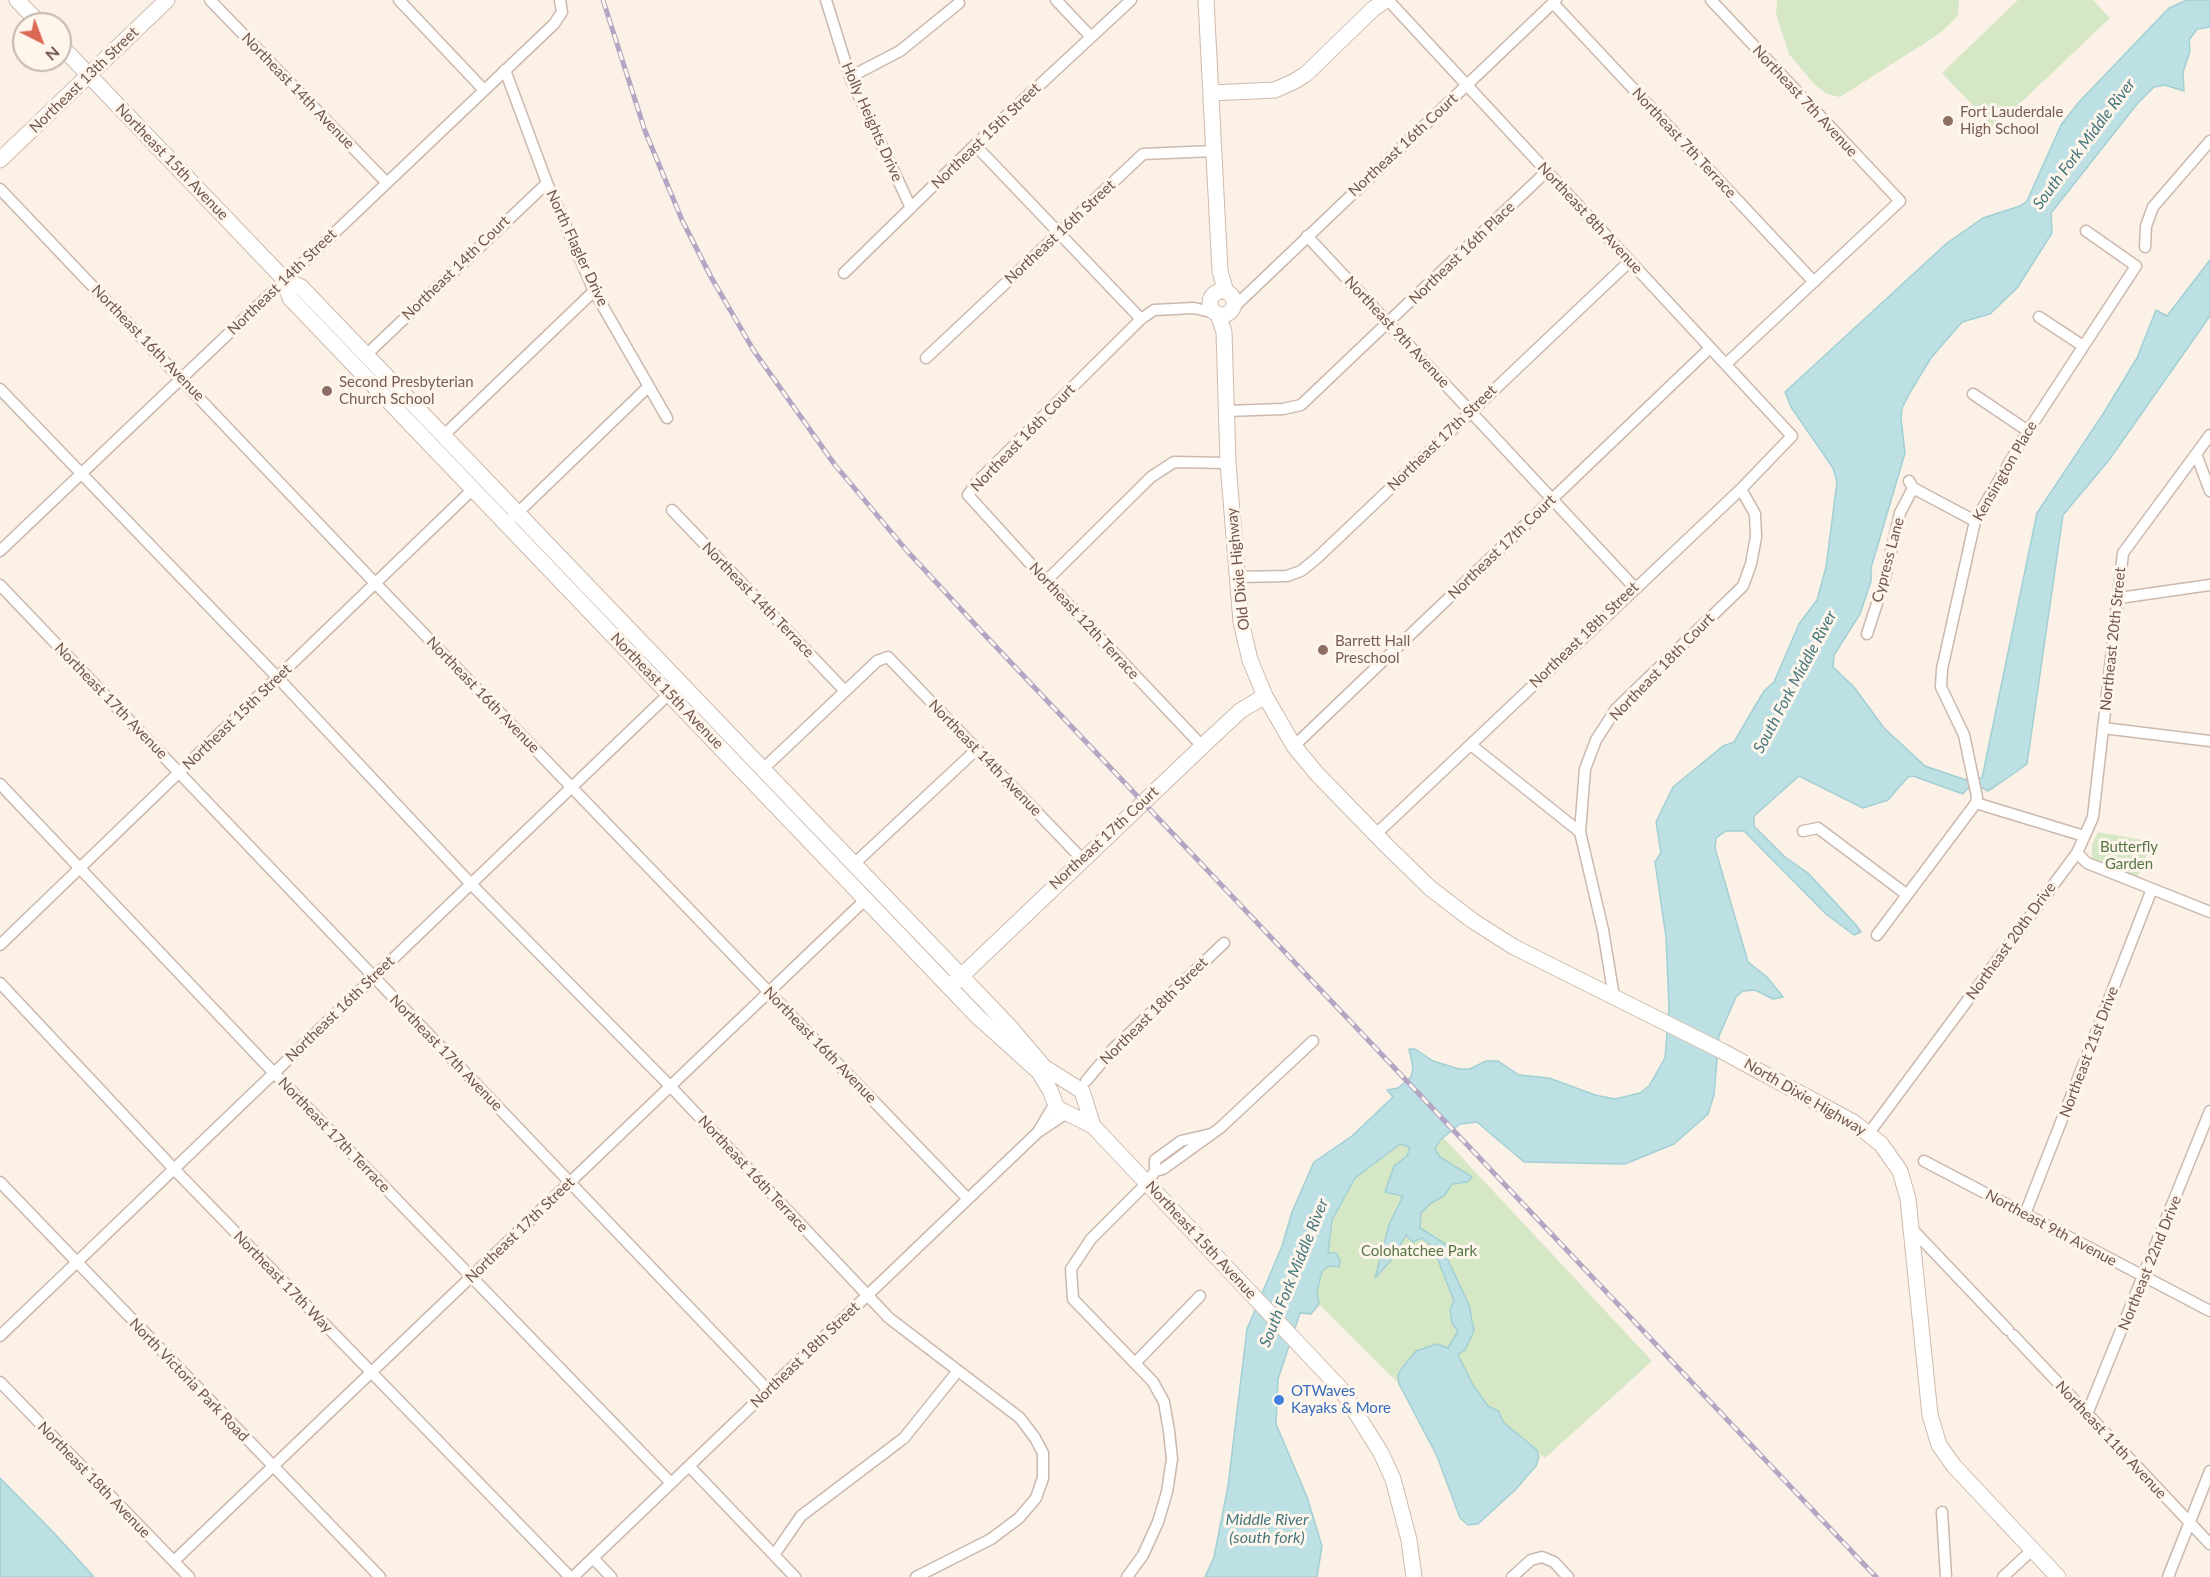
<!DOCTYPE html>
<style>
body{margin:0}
#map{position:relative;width:2210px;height:1577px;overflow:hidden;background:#fbf1e6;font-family:Lato,sans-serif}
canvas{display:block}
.north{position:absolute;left:12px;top:12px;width:60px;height:60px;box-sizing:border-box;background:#fef5ec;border:2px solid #c6b6ac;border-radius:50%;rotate:138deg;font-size:16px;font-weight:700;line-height:24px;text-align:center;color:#72574c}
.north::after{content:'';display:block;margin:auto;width:21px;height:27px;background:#dc6854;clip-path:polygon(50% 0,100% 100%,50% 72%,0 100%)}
</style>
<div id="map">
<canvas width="2210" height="1577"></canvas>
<div class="north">N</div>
</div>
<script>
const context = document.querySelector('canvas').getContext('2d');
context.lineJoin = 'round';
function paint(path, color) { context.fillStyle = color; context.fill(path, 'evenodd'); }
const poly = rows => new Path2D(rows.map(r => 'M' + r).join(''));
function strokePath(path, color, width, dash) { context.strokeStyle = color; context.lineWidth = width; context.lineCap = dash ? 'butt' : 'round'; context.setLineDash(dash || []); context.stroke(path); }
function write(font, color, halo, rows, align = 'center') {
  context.font = font + ' Lato,sans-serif'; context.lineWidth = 6; context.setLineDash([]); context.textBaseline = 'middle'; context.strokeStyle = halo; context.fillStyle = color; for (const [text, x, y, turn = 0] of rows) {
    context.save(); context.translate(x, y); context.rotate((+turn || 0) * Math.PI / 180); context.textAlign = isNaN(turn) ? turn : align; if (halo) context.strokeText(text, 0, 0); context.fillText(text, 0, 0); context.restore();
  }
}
const green = poly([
 [1777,0,1959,0,1958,16,1939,34,1840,97,1827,94,1814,84,1789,54,1776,14],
 [2018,0,2093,0,2110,18,1994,128,1942,73],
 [2098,832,2153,842,2137,877,2092,858,2092,845],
 [1399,1133,1439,1133,1652,1361,1545,1458,1504,1423,1498,1411,1488,1406,1473,1385,1458,1355,1416,1351,1402,1368,1398,1375,1399,1384,1319,1304,1317,1292,1331,1208,1348,1169]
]);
const water = poly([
 [2187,0,2210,0,2210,27,2197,29,2189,40,2190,51,2183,72,2184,91,2165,85,2154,87,2137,104,2051,213,2052,233,2017,288,1990,314,1962,322,1931,358,1912,389,1902,408,1901,418,1905,453,1871,568,1871,581,1860,614,1834,655,1833,667,1854,687,1884,728,1925,766,1966,780,1982,778,2037,513,2103,414,2137,358,2156,310,2167,316,2210,260,2210,316,2109,460,2063,515,2027,764,1993,788,1987,791,1983,788,1967,789,1963,794,1913,776,1908,777,1888,800,1863,808,1799,776,1754,816,1754,826,1785,857,1808,873,1856,925,1861,932,1854,935,1826,914,1744,831,1726,831,1716,838,1715,848,1748,962,1767,977,1783,997,1773,999,1755,990,1743,991,1736,997,1719,1036,1714,1095,1708,1114,1674,1144,1625,1164,1524,1162,1477,1122,1460,1124,1440,1140,1435,1149,1440,1157,1472,1177,1467,1182,1452,1184,1444,1196,1431,1203,1421,1213,1420,1228,1447,1245,1447,1258,1469,1305,1474,1331,1465,1350,1458,1355,1473,1385,1488,1406,1498,1411,1504,1423,1537,1450,1539,1457,1536,1466,1516,1489,1478,1524,1468,1525,1460,1518,1437,1456,1399,1384,1398,1375,1402,1368,1416,1351,1437,1344,1448,1348,1458,1331,1452,1323,1450,1309,1454,1301,1433,1247,1422,1238,1413,1242,1406,1235,1392,1259,1375,1278,1389,1225,1403,1196,1385,1192,1394,1166,1407,1156,1410,1147,1400,1144,1355,1178,1332,1220,1328,1253,1336,1253,1340,1260,1339,1267,1329,1266,1322,1271,1317,1292,1319,1304,1311,1314,1300,1313,1278,1379,1276,1424,1307,1497,1322,1546,1317,1577,1205,1577,1214,1557,1228,1486,1247,1329,1282,1246,1292,1212,1314,1162,1352,1136,1393,1097,1387,1090,1398,1088,1411,1077,1413,1067,1409,1049,1415,1049,1433,1061,1459,1069,1470,1069,1486,1061,1498,1061,1519,1075,1549,1078,1595,1095,1615,1099,1640,1093,1649,1086,1665,1058,1669,1007,1666,937,1655,862,1661,853,1656,822,1673,787,1723,746,1734,742,1764,691,1774,682,1799,624,1817,600,1826,567,1837,482,1833,468,1791,407,1785,392,1947,243,1983,218,2020,206,2027,201,2061,125,2079,102,2169,8,2187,0],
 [0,1478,55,1534,94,1577,0,1577,0,1478]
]);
const street = poly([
 [210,0,386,182],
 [399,0,484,90],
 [826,0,850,77,911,208],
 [1056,0,1091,37],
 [1711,0,1900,201,1726,364],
 [1553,3,1814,282],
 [505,70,547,183,594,291,667,418],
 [850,77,900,51,959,3],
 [975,145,1141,319],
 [0,189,375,583,968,1199],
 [1307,236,1634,587],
 [2145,247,2146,226,2153,207,2210,141],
 [844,273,975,145,1131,0],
 [1232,309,1556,0],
 [2039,317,2083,346],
 [366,355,547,183],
 [926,358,1143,154,1214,151],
 [0,389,278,678,471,884,671,1087,889,1318,1020,1418,1035,1438,1043,1453,1043,1478,1036,1498,1019,1518,991,1539,916,1577],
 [1973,394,2028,431],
 [1226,411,1283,409,1301,405,1547,171],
 [443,436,594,291],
 [2196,454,2210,491],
 [1909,481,1913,488,1975,521],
 [672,510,845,691],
 [506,524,648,387],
 [0,551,554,24,562,12,560,0],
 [1237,577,1287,576,1301,571,1317,558,1630,261],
 [1046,581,1151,477,1174,462,1228,463],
 [0,585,768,1390],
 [2119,598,2210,585],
 [1867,634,1884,582,1900,513,1913,488],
 [2103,728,2210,741],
 [1471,745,1580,832],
 [1202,746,1046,581,968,495,977,482,1141,319,1154,310,1194,308,1215,313],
 [1294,746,1710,348],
 [763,769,877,661,888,657,1082,859],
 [0,784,274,1073,671,1483],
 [1976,803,1977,797,1964,735,1941,687,1942,669,1975,521,2028,431,2136,266,2086,231],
 [1976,803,2084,836],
 [1803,831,1818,828,1906,894],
 [1375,835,1741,489,1792,436,1388,0],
 [2077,853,2087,863,2210,912],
 [854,864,976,750],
 [1877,935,1976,803],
 [0,945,473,489],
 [0,983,174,1169,570,1577],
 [1614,997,1603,930,1580,832,1585,769,1596,740,1616,709,1743,586,1751,564,1756,537,1755,514,1741,489],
 [1086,1081,1113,1049,1224,943],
 [1055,1103,1038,1132,1065,1114],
 [1869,1133,2077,853,2093,817,2123,553,2210,435],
 [1924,1161,2210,1311],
 [1155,1171,1163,1169,1220,1128,1313,1041],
 [0,1182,380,1577],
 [2025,1214,2152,889],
 [1913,1230,2008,1330],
 [2013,1335,2210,1544],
 [0,1336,674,689],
 [1136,1362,1200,1296],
 [0,1382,189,1577],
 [2087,1414,2210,1111],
 [689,1466,795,1577],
 [1942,1512,1946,1577],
 [774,1555,801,1516,904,1438,957,1372],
 [593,1558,611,1577],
 [174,1561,866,899],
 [573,1577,1038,1132],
 [1127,1577,1143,1555,1158,1522,1167,1492,1172,1459,1169,1431,1164,1402,1153,1382,1073,1299,1071,1269,1091,1239,1147,1183,1155,1171,1155,1160,1181,1141,1211,1134],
 [1512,1577,1531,1560,1542,1557,1554,1562,1568,1577],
 [2003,1577,2032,1550],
 [2168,1577,2210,1471]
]);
const secondary = poly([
 [17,0,40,24],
 [1206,0,1220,271,1226,292],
 [60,45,284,279,301,287,1010,1027,1044,1067,1082,1091,1093,1126],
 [1211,93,1275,90,1295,81,1306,74,1373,9,1386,0],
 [0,160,167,0],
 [284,279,290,298,977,1016,1039,1072,1050,1090,1057,1108,1093,1126,1341,1389,1381,1453,1393,1479,1409,1540,1414,1577],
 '1210 303a12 12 0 1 1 24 0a12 12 0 1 1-24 0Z',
 [1218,314,1224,332,1228,463,1241,622,1250,660,1265,696,1294,746,1317,774,1387,846,1430,888,1473,921,1514,947,1722,1051,1853,1122,1881,1144,1900,1171,1908,1199,1930,1415,1939,1445,1954,1466,2058,1577],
 [954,983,1210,739,1240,711,1265,696]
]);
const rail = poly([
 [603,0,645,131,682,220,711,277,754,351,835,465,908,552,983,633,1876,1577]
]);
const markers = [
 [1948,121,6,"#8d6e63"],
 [327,391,6,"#8d6e63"],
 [1323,650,6,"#8d6e63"],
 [1279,1400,6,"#3f7fe0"]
];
const streetNames = [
 ["Northeast 13th Street",84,80,-44],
 ["Northeast 14th Avenue",298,91,46],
 ["Northeast 7th Avenue",1805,101,47],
 ["Holly Heights Drive",872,122,66],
 ["Northeast 15th Street",986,136,-44],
 ["Northeast 7th Terrace",1684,143,47],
 ["Northeast 16th Court",1403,145,-43],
 ["Northeast 15th Avenue",172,162,46],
 ["Northeast 8th Avenue",1590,218,47],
 ["Northeast 16th Street",1060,232,-43],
 ["North Flagler Drive",577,248,65],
 ["Northeast 16th Place",1462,253,-44],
 ["Northeast 14th Court",456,268,-44],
 ["Northeast 14th Street",282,282,-44],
 ["Northeast 9th Avenue",1397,332,47],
 ["Northeast 16th Avenue",148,343,46],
 ["Northeast 16th Court",1023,438,-46],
 ["Northeast 17th Street",1442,438,-44],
 ["Kensington Place",2005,471,-60],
 ["Northeast 17th Court",1502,547,-44],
 ["Cypress Lane",1888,560,-75],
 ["Old Dixie Highway",1238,569,-96],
 ["Northeast 14th Terrace",758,600,46],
 ["Northeast 12th Terrace",1084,621,47],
 ["Northeast 18th Street",1584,635,-44],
 ["Northeast 20th Street",2113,639,-84],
 ["Northeast 18th Court",1662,667,-46],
 ["Northeast 15th Avenue",667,691,46],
 ["Northeast 16th Avenue",483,695,46],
 ["Northeast 17th Avenue",111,701,46],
 ["Northeast 15th Street",237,717,-44],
 ["Northeast 14th Avenue",985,758,46],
 ["Northeast 17th Court",1104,838,-43],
 ["Northeast 20th Drive",2011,941,-54],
 ["Northeast 16th Street",340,1009,-44],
 ["Northeast 18th Street",1154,1011,-45],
 ["Northeast 16th Avenue",820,1045,46],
 ["Northeast 21st Drive",2089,1052,-69],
 ["Northeast 17th Avenue",446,1053,46],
 ["North Dixie Highway",1805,1097,30],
 ["Northeast 17th Terrace",334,1135,46],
 ["Northeast 16th Terrace",753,1174,47],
 ["Northeast 9th Avenue",2051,1228,28],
 ["Northeast 17th Street",520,1230,-44],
 ["Northeast 15th Avenue",1201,1240,47],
 ["Northeast 22nd Drive",2150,1263,-68],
 ["Northeast 17th Way",283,1282,46],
 ["Northeast 18th Street",805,1355,-44],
 ["North Victoria Park Road",189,1380,46],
 ["Northeast 11th Avenue",2111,1440,47],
 ["Northeast 18th Avenue",94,1480,46]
];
const educationNames = [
 ["Fort Lauderdale",1960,112],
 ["High School",1960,129],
 ["Second Presbyterian",339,382],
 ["Church School",339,399],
 ["Barrett Hall",1335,641],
 ["Preschool",1335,658]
];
const parkNames = [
 ["Butterfly",2129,847],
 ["Garden",2129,864],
 ["Colohatchee Park",1419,1251]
];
const shopNames = [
 ["OTWaves",1291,1391],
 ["Kayaks & More",1291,1408]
];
const waterNames = [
 ["South Fork Middle River",2084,144,-53],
 ["South Fork Middle River",1795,682,-62],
 ["South Fork Middle River",1294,1273,-68],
 ["Middle River",1267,1520],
 ["(south fork)",1267,1538]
];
paint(green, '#d5e7c5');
paint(water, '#bce0e3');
strokePath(water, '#a3d0d4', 1.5);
strokePath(street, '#ccb8ad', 13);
strokePath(secondary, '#d0baad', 17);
strokePath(street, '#fff', 10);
strokePath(secondary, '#fff', 15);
strokePath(rail, '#b3a5c3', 5);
strokePath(rail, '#fef5ec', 3, [9]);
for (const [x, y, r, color] of markers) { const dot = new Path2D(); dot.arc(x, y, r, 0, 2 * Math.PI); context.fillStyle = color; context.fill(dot); strokePath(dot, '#fef5ec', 2); }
write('15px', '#72574c', '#fef5ec', streetNames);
write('15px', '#785e54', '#fef5ec', educationNames, 'left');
write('15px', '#577745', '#fef5ec', parkNames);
write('15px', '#366cbe', '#fef5ec', shopNames, 'left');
write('italic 16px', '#44777d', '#fef5ec', waterNames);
</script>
